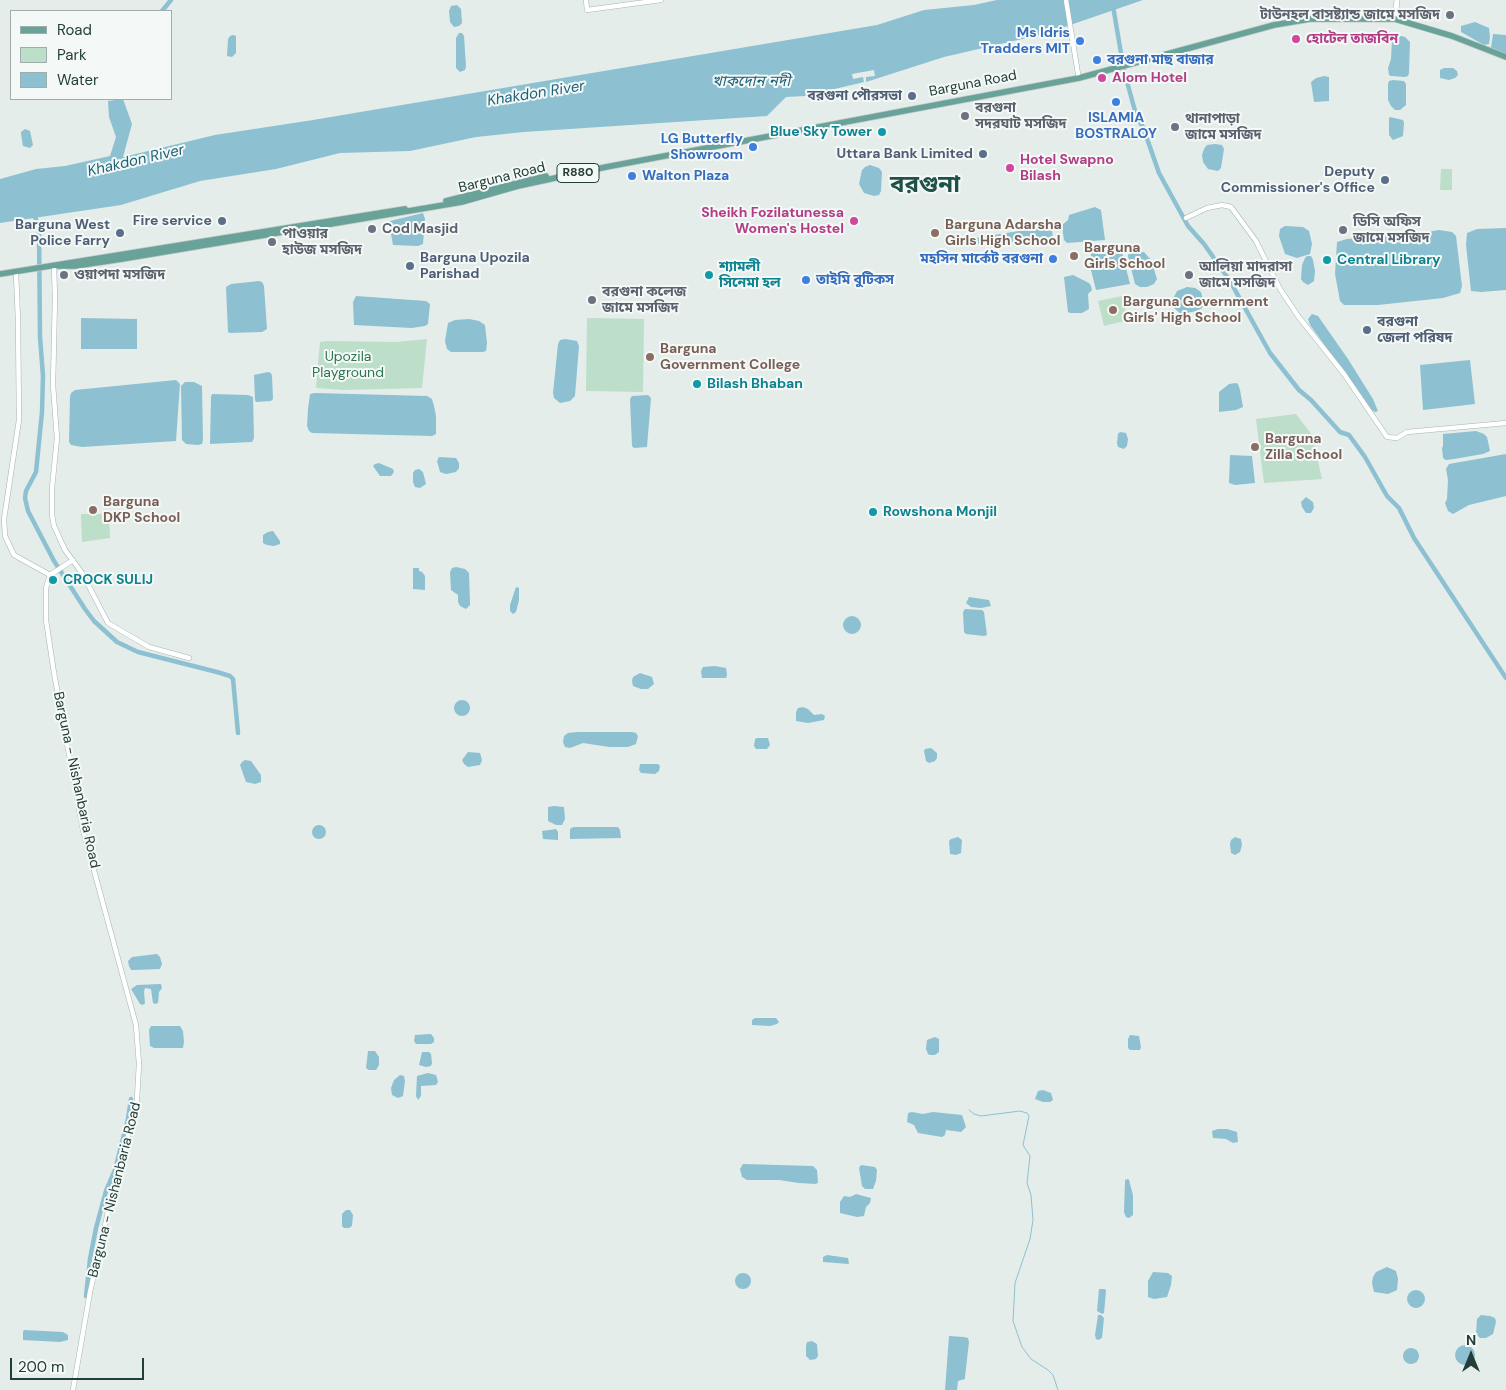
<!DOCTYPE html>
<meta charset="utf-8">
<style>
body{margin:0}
#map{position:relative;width:1506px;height:1390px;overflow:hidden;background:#e4edea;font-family:"DM Sans",sans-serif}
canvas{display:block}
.legend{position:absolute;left:10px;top:10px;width:162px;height:90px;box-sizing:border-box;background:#f4f9f7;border:1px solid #a0aeab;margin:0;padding:6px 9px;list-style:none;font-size:15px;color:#233e39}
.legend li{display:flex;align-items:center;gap:10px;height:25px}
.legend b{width:25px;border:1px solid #a0aeab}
.north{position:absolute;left:1446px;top:1330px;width:50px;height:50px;-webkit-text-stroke:4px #f4f9f7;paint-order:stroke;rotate:0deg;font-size:14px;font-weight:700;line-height:20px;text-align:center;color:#233e39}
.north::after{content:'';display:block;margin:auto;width:18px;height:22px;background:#233e39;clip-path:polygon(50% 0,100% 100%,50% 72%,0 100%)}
.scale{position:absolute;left:10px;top:1358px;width:134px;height:22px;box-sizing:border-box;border:2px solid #233e39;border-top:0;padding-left:6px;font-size:15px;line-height:18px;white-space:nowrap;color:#233e39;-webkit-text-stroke:4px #f4f9f7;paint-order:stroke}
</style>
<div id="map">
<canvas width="1506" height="1390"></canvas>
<ul class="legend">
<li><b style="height:6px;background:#69a298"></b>Road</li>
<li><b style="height:14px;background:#bddec9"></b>Park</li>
<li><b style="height:14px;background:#8dc0d1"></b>Water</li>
</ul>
<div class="north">N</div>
<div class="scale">200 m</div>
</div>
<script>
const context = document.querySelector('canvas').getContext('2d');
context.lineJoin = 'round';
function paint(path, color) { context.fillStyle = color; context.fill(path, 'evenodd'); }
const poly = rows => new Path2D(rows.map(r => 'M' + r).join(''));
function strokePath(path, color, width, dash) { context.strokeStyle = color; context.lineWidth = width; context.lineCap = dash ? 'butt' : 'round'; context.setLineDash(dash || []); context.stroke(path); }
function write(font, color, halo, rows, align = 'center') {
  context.font = font + ' "DM Sans","Noto Sans Bengali",sans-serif'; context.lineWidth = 4; context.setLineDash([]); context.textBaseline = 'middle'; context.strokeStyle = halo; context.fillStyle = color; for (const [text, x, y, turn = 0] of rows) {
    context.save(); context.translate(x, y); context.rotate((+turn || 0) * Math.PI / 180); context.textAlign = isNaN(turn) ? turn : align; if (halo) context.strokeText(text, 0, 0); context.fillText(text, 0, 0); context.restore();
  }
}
const green = poly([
 [1441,169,1452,169,1452,190,1440,190],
 [1122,296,1128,320,1104,326,1098,301],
 [587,318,644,319,643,392,586,391],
 [427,339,422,388,343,390,316,388,320,342,327,341,396,342],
 [1296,414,1312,435,1322,479,1264,483,1256,419],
 [81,514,109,514,110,538,82,542]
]);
const water = poly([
 [997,0,1143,0,1044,34,944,57,866,82,866,77,875,76,874,70,852,74,853,79,863,77,864,82,805,96,786,97,767,116,524,132,476,137,410,151,340,153,276,169,200,181,121,205,0,223,0,179,36,169,65,166,110,156,116,137,109,117,108,101,123,99,132,124,123,157,215,135,313,120,877,25,924,10,974,5],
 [457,5,461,9,462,23,459,26,454,27,450,22,449,11,451,6],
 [1475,22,1489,28,1490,37,1489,44,1484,45,1461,32,1461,26],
 [459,33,462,33,464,36,466,66,465,70,460,72,456,68,456,38],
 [1493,34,1506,35,1506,54,1498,52,1491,48],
 [233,35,236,36,236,53,232,57,227,56,228,39,230,36],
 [1401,36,1405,37,1410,42,1409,73,1408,76,1405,77,1391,76,1389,75,1388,68,1391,59,1392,39],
 [1444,68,1453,68,1457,71,1458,75,1455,78,1449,80,1440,78,1440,70],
 [1324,76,1329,77,1329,101,1314,102,1311,82,1316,78],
 [1393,80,1404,81,1406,84,1406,105,1400,110,1395,110,1391,106,1388,100,1388,84,1389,81],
 [1390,117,1403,120,1404,123,1403,136,1393,140,1389,135,1389,118],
 [25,129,30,131,33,145,30,148,23,146,21,134,21,132],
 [1215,144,1222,145,1224,149,1221,168,1218,171,1208,169,1203,162,1202,155,1204,149,1207,145],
 [870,165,879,168,882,172,881,191,879,195,874,196,864,193,859,184,862,170,865,167],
 [1095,207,1101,210,1105,240,1067,243,1064,240,1062,225,1068,220,1069,215],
 [423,213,425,219,424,226,421,228,424,231,423,244,418,246,393,245,391,234,392,229,389,227,390,221],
 [1050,226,1052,229,1053,241,971,244,966,242,969,239],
 [1285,226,1303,227,1309,231,1312,244,1310,254,1297,258,1285,254,1279,236,1280,229],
 [1506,228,1506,290,1481,292,1471,291,1466,245,1467,233,1477,229],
 [1439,230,1452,232,1456,236,1462,286,1460,293,1443,298,1378,305,1344,305,1340,301,1335,274,1337,242,1347,239,1416,234],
 [1120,244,1130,284,1096,290,1091,270,1091,249],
 [1129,252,1144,252,1151,260,1157,279,1154,284,1147,287,1140,287,1135,284,1128,256],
 [1307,256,1311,256,1313,260,1315,271,1314,281,1308,285,1303,282,1301,279,1302,265,1305,258],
 [1073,275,1089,283,1091,286,1092,290,1088,294,1089,309,1082,313,1070,313,1068,312,1064,277],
 [259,281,262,282,264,286,267,329,262,332,230,333,228,332,226,287,231,284],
 [1187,287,1195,288,1201,292,1204,303,1202,308,1197,311,1181,314,1174,308,1173,299,1177,291],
 [356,296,426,301,430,304,428,324,425,326,412,328,354,325,353,302],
 [1312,314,1318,316,1348,359,1373,399,1378,411,1375,412,1372,410,1310,325,1308,319],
 [81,318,137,319,137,349,81,349],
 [469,319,479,321,485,325,487,343,486,351,483,352,451,352,447,349,445,341,448,323,455,320],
 [565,339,577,341,579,346,575,396,570,401,560,403,554,398,553,393,558,344,560,340],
 [1470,360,1475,404,1423,410,1420,365],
 [268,372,271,373,272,376,273,399,271,401,256,402,255,400,254,375],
 [176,380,180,384,176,441,82,447,71,445,69,442,70,397,71,393,75,390],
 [185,382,194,382,202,386,203,440,202,444,198,445,186,444,182,440,181,386],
 [1236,383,1238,384,1240,390,1243,407,1236,410,1219,412,1219,392,1229,384],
 [315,393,427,396,432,399,434,406,436,416,436,434,432,436,312,433,309,431,307,426,308,409,310,394],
 [212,394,248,395,253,397,254,438,252,442,210,444,211,397],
 [648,395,651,398,647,447,634,448,632,446,630,399,632,396],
 [1476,431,1484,434,1487,437,1490,451,1483,454,1454,459,1446,460,1443,458,1442,448,1443,446,1443,434],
 [1120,432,1126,433,1128,439,1127,446,1124,449,1118,447,1117,443,1118,434],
 [1506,454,1506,496,1469,505,1453,514,1448,511,1445,503,1447,499,1448,480,1446,469,1449,464],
 [1230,455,1252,456,1255,483,1235,485,1229,483],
 [439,457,456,458,459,463,459,468,456,472,446,474,440,472,437,461],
 [379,463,393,469,394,472,391,476,380,476,373,466,375,464],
 [419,469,423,472,426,484,420,488,415,487,413,482,413,473,415,470],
 [1306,497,1313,502,1314,508,1311,513,1306,513,1302,507,1301,502],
 [273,531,280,541,280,544,274,546,267,545,263,543,263,535,268,532],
 [456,567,465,569,469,573,470,602,470,605,466,609,460,606,458,602,458,595,451,590,450,572,452,568],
 [413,568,419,568,419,571,422,572,425,576,425,590,413,589],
 [516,587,519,588,519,600,516,612,513,614,510,611,510,605],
 [969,597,989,600,991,606,981,608,971,607,966,603],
 [965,609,982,610,984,612,987,635,984,636,966,634,964,632,963,612],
 '843 625a9 9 0 1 1 18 0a9 9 0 1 1-18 0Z',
 [715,666,726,668,727,675,726,678,702,678,701,671,703,667],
 [640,673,652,677,654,684,648,689,641,689,633,686,632,681,633,677],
 '454 708a8 8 0 1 1 16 0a8 8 0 1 1-16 0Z',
 [803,707,808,709,814,715,822,714,825,716,824,720,808,723,796,721,796,712,798,708],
 [578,732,632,732,636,733,638,736,636,744,628,747,609,747,583,743,570,748,565,747,563,742,564,736,568,733],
 [757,738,768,738,770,745,767,749,756,749,754,746,755,739],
 [931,748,937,753,937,758,935,761,929,763,926,761,924,751,925,749],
 [468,752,480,753,482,760,480,765,468,767,464,764,462,760],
 [245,760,251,761,261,775,261,782,255,784,246,782,240,765,242,762],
 [640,764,658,764,660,766,659,771,655,774,641,773,639,770],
 [554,806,564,807,565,819,562,825,556,825,548,821,548,807],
 '312 832a7 7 0 1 1 14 0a7 7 0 1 1-14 0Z',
 [573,827,618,827,620,830,621,838,570,839,570,829],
 [556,829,558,832,558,840,543,839,542,831],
 [958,837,962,840,961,853,956,855,950,854,949,841,951,839],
 [1235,837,1241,839,1242,845,1240,852,1235,855,1231,853,1230,844,1231,840],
 [157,954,160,957,162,964,160,969,134,970,131,970,129,966,128,961,132,957],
 [161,984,162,988,159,992,158,1003,155,1004,153,1003,151,989,145,988,144,992,145,1003,143,1005,140,1004,131,989,137,985],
 [755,1018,776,1018,779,1022,777,1024,770,1026,752,1025,752,1020],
 [151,1026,180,1026,183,1031,184,1042,183,1048,154,1048,150,1046,149,1030],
 [431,1034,434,1038,434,1042,431,1044,416,1044,414,1041,415,1035],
 [1130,1035,1139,1036,1141,1047,1140,1050,1130,1050,1128,1048,1128,1039],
 [935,1037,939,1039,939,1052,935,1055,930,1055,928,1054,926,1049,927,1040],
 [368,1051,375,1051,379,1057,379,1065,376,1070,369,1070,366,1068],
 [422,1052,429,1052,431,1054,432,1063,431,1066,426,1067,419,1065],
 [428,1073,436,1075,438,1082,436,1085,421,1086,421,1096,418,1100,416,1096,417,1076],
 [400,1075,404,1076,405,1081,403,1096,398,1098,392,1095,391,1088,394,1080],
 [1043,1090,1051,1093,1053,1100,1050,1102,1043,1102,1035,1099,1038,1091],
 [912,1112,923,1114,933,1112,962,1115,966,1127,961,1132,946,1130,945,1135,942,1137,918,1133,914,1125,907,1122,908,1113],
 [1218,1129,1227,1129,1237,1132,1238,1142,1233,1143,1226,1139,1213,1138,1212,1131],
 [743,1164,813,1166,817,1170,818,1183,815,1184,799,1183,779,1180,747,1180,742,1177,740,1169],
 [861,1165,875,1167,877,1170,876,1181,873,1189,865,1189,862,1186,859,1168],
 [1128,1179,1129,1180,1133,1195,1133,1215,1129,1218,1126,1217,1124,1212,1125,1181,1125,1180],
 [856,1194,871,1198,870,1203,866,1207,864,1216,857,1217,840,1213,840,1202,844,1196,850,1197],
 [346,1210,350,1210,353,1215,352,1226,349,1228,344,1228,342,1226,342,1214],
 [827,1255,848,1258,849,1264,823,1262,823,1257],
 [1387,1267,1396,1271,1398,1279,1397,1290,1388,1294,1374,1292,1372,1283,1373,1277,1376,1272],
 [1153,1272,1168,1273,1172,1276,1171,1285,1167,1297,1154,1299,1148,1297,1148,1281],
 '735 1281a8 8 0 1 1 16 0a8 8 0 1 1-16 0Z',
 [1099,1289,1105,1289,1106,1291,1104,1313,1102,1314,1097,1311],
 '1407 1299a9 9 0 1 1 18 0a9 9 0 1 1-18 0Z',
 [1098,1315,1101,1315,1104,1318,1102,1338,1098,1340,1096,1339,1095,1335],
 [1481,1315,1490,1316,1495,1318,1496,1322,1493,1334,1486,1338,1480,1338,1476,1334,1477,1319],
 [24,1330,63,1332,68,1335,68,1340,60,1342,23,1340,23,1332],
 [949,1336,964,1337,968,1338,969,1342,965,1377,965,1379,958,1381,957,1390,945,1390],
 [812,1341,817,1344,818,1356,816,1359,810,1360,806,1356,806,1346,807,1342],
 '1455 1355a10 10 0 1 1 20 0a10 10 0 1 1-20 0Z',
 '1403 1356a8 8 0 1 1 16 0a8 8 0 1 1-16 0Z'
]);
const stream = poly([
 [969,1110,974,1114,981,1116,1020,1111,1027,1113,1029,1116,1023,1145,1030,1156,1027,1183,1031,1195,1033,1220,1030,1239,1015,1283,1013,1321,1022,1347,1031,1359,1048,1370,1053,1375,1058,1390]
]);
const canal = poly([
 [1112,0,1124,71,1137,118,1143,127,1159,173,1188,226,1204,244,1230,281,1270,353,1299,390,1311,400,1340,432,1349,435,1365,457,1387,496,1399,508,1414,538,1506,678],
 [162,11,171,0],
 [34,213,39,230,40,337,43,376,42,412,36,472,26,491,25,498,28,511,54,561,85,609,94,621,117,642,138,652,217,672,230,676,233,679,238,733],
 [86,1296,90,1259,96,1228,106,1191,115,1170,128,1119,131,1099]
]);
const tertiary = poly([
 [586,0,587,10,661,0],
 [1066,0,1078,74],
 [1186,218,1207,208,1222,205,1231,207,1256,241,1280,289,1298,316,1344,374,1387,437,1397,438,1407,432,1506,423],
 [54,267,55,297,53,385,57,438,52,488,52,515,54,526,65,550,82,573,108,623,149,647,189,658],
 [16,273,18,320,19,420,4,519,5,536,14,555,50,575,46,588,46,620,54,673,83,830,136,1025,139,1064,137,1099,135,1110,110,1203,90,1292,73,1390],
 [50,575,73,560]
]);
const secondary = poly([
 [1395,19,1397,0]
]);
const primary = poly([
 [446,201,546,176],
 [58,266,75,266,122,259,462,202,518,186,606,167,1079,78,1274,25,1310,19,1395,19,1452,36,1506,57],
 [0,274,405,209]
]);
const markers = [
 [1450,15,5,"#6b7280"],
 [1296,39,5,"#d1479c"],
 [1080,41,5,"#3f7fe0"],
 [1097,60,5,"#3f7fe0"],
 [1102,78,5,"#d1479c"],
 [912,96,5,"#5c6f8a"],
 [1116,102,5,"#3f7fe0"],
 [965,116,5,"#6b7280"],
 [1175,127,5,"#6b7280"],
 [882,132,5,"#0f9aa8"],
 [753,147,5,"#3f7fe0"],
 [983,154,5,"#5c6f8a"],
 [1010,168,5,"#d1479c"],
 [632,176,5,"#3f7fe0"],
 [1385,180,5,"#5c6f8a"],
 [222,221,5,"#5c6f8a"],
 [854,221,5,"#d1479c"],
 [372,229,5,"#6b7280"],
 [1343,230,5,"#6b7280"],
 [120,233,5,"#5c6f8a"],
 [935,233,5,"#8d6e63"],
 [272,242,5,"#6b7280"],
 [1074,256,5,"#8d6e63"],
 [1053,259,5,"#3f7fe0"],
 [1327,260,5,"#0f9aa8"],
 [410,266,5,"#5c6f8a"],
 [64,275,5,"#6b7280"],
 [709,275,5,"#0f9aa8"],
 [1189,275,5,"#6b7280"],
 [806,280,5,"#3f7fe0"],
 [592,300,5,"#6b7280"],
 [1113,310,5,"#8d6e63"],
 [1367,330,5,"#5c6f8a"],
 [650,357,5,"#8d6e63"],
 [697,384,5,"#0f9aa8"],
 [1255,447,5,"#8d6e63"],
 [93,510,5,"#8d6e63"],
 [873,512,5,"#0f9aa8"],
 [53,580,5,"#0f9aa8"]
];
const shields = [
 [578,173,42]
];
const shieldNames = [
 ["R880",578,173]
];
const worshipNames = [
 ["টাউনহল বাসষ্ট্যান্ড জামে মসজিদ",1440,15,"right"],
 ["বরগুনা",975,108],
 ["সদরঘাট মসজিদ",975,124],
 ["থানাপাড়া",1185,119],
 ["জামে মসজিদ",1185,135],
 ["ডিসি অফিস",1353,222],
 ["জামে মসজিদ",1353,238],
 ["Cod Masjid",382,229],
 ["পাওয়ার",282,234],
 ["হাউজ মসজিদ",282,250],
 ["আলিয়া মাদরাসা",1199,267],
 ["জামে মসজিদ",1199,283],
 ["ওয়াপদা মসজিদ",74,275],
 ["বরগুনা কলেজ",602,292],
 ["জামে মসজিদ",602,308]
];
const shopNames = [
 ["Ms Idris",1070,33],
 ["Tradders MIT",1070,49],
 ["বরগুনা মাছ বাজার",1107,60,"left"],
 ["ISLAMIA",1116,118,"center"],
 ["BOSTRALOY",1116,134,"center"],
 ["LG Butterfly",743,139],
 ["Showroom",743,155],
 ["Walton Plaza",642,176,"left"],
 ["মহসিন মার্কেট বরগুনা",1043,259],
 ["তাইমি বুটিকস",816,280,"left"]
];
const hotelNames = [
 ["হোটেল তাজবিন",1306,39],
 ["Alom Hotel",1112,78],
 ["Hotel Swapno",1020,160],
 ["Bilash",1020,176],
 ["Sheikh Fozilatunessa",844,213,"right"],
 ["Women's Hostel",844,229,"right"]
];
const streetNames = [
 ["Barguna Road",973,84,-11],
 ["Barguna Road",502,178,-14],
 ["Barguna - Nishanbaria Road",76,780,78],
 ["Barguna - Nishanbaria Road",115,1190,-76]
];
const serviceNames = [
 ["বরগুনা পৌরসভা",902,96],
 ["Uttara Bank Limited",973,154],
 ["Deputy",1375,172],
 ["Commissioner's Office",1375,188],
 ["Fire service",212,221],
 ["Barguna West",110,225],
 ["Police Farry",110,241],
 ["Barguna Upozila",420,258,"left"],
 ["Parishad",420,274,"left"],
 ["বরগুনা",1377,322,"left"],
 ["জেলা পরিষদ",1377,338,"left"]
];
const cultureNames = [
 ["Blue Sky Tower",872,132,"right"],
 ["Central Library",1337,260],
 ["শ্যামলী",719,267],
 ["সিনেমা হল",719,283],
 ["Bilash Bhaban",707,384],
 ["Rowshona Monjil",883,512],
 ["CROCK SULIJ",63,580]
];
const educationNames = [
 ["Barguna Adarsha",945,225],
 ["Girls High School",945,241],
 ["Barguna",1084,248],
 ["Girls School",1084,264],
 ["Barguna Government",1123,302],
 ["Girls' High School",1123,318],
 ["Barguna",660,349],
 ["Government College",660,365],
 ["Barguna",1265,439],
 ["Zilla School",1265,455],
 ["Barguna",103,502],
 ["DKP School",103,518]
];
const parkNames = [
 ["Upozila",348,357],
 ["Playground",348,373]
];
const waterNames = [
 ["খাকদোন নদী",751,82],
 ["Khakdon River",536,94,-9],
 ["Khakdon River",136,161,-13]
];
const townNames = [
 ["বরগুনা",925,186]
];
paint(green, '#bddec9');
paint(water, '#8dc0d1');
strokePath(stream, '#8dc0d1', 1);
strokePath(canal, '#8dc0d1', 4.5);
strokePath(tertiary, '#a6b5b1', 5.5);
strokePath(secondary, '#a2b9b3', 6);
strokePath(primary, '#c1c9c8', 7);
strokePath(tertiary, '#fff', 4.5);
strokePath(secondary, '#fff', 5);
strokePath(primary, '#69a298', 5.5);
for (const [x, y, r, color] of markers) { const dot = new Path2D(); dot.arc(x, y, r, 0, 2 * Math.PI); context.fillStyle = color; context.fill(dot); strokePath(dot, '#f4f9f7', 2); }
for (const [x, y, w] of shields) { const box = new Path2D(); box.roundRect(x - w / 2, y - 9.5, w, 19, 4); context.fillStyle = '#f4f9f7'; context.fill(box); strokePath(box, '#233e39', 1); }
write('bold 12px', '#233e39', null, shieldNames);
write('bold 14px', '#5b616d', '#f4f9f7', worshipNames, 'left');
write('bold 14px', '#366cbe', '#f4f9f7', shopNames, 'right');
write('bold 14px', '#b23c85', '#f4f9f7', hotelNames, 'left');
write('14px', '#233e39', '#f4f9f7', streetNames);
write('bold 14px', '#4e5e75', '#f4f9f7', serviceNames, 'right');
write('bold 14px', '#0d838f', '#f4f9f7', cultureNames, 'left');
write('bold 14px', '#785e54', '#f4f9f7', educationNames, 'left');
write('14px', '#2e7550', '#f4f9f7', parkNames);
write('italic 15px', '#1e6279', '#f4f9f7', waterNames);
write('bold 24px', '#1f5049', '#f4f9f7', townNames);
</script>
